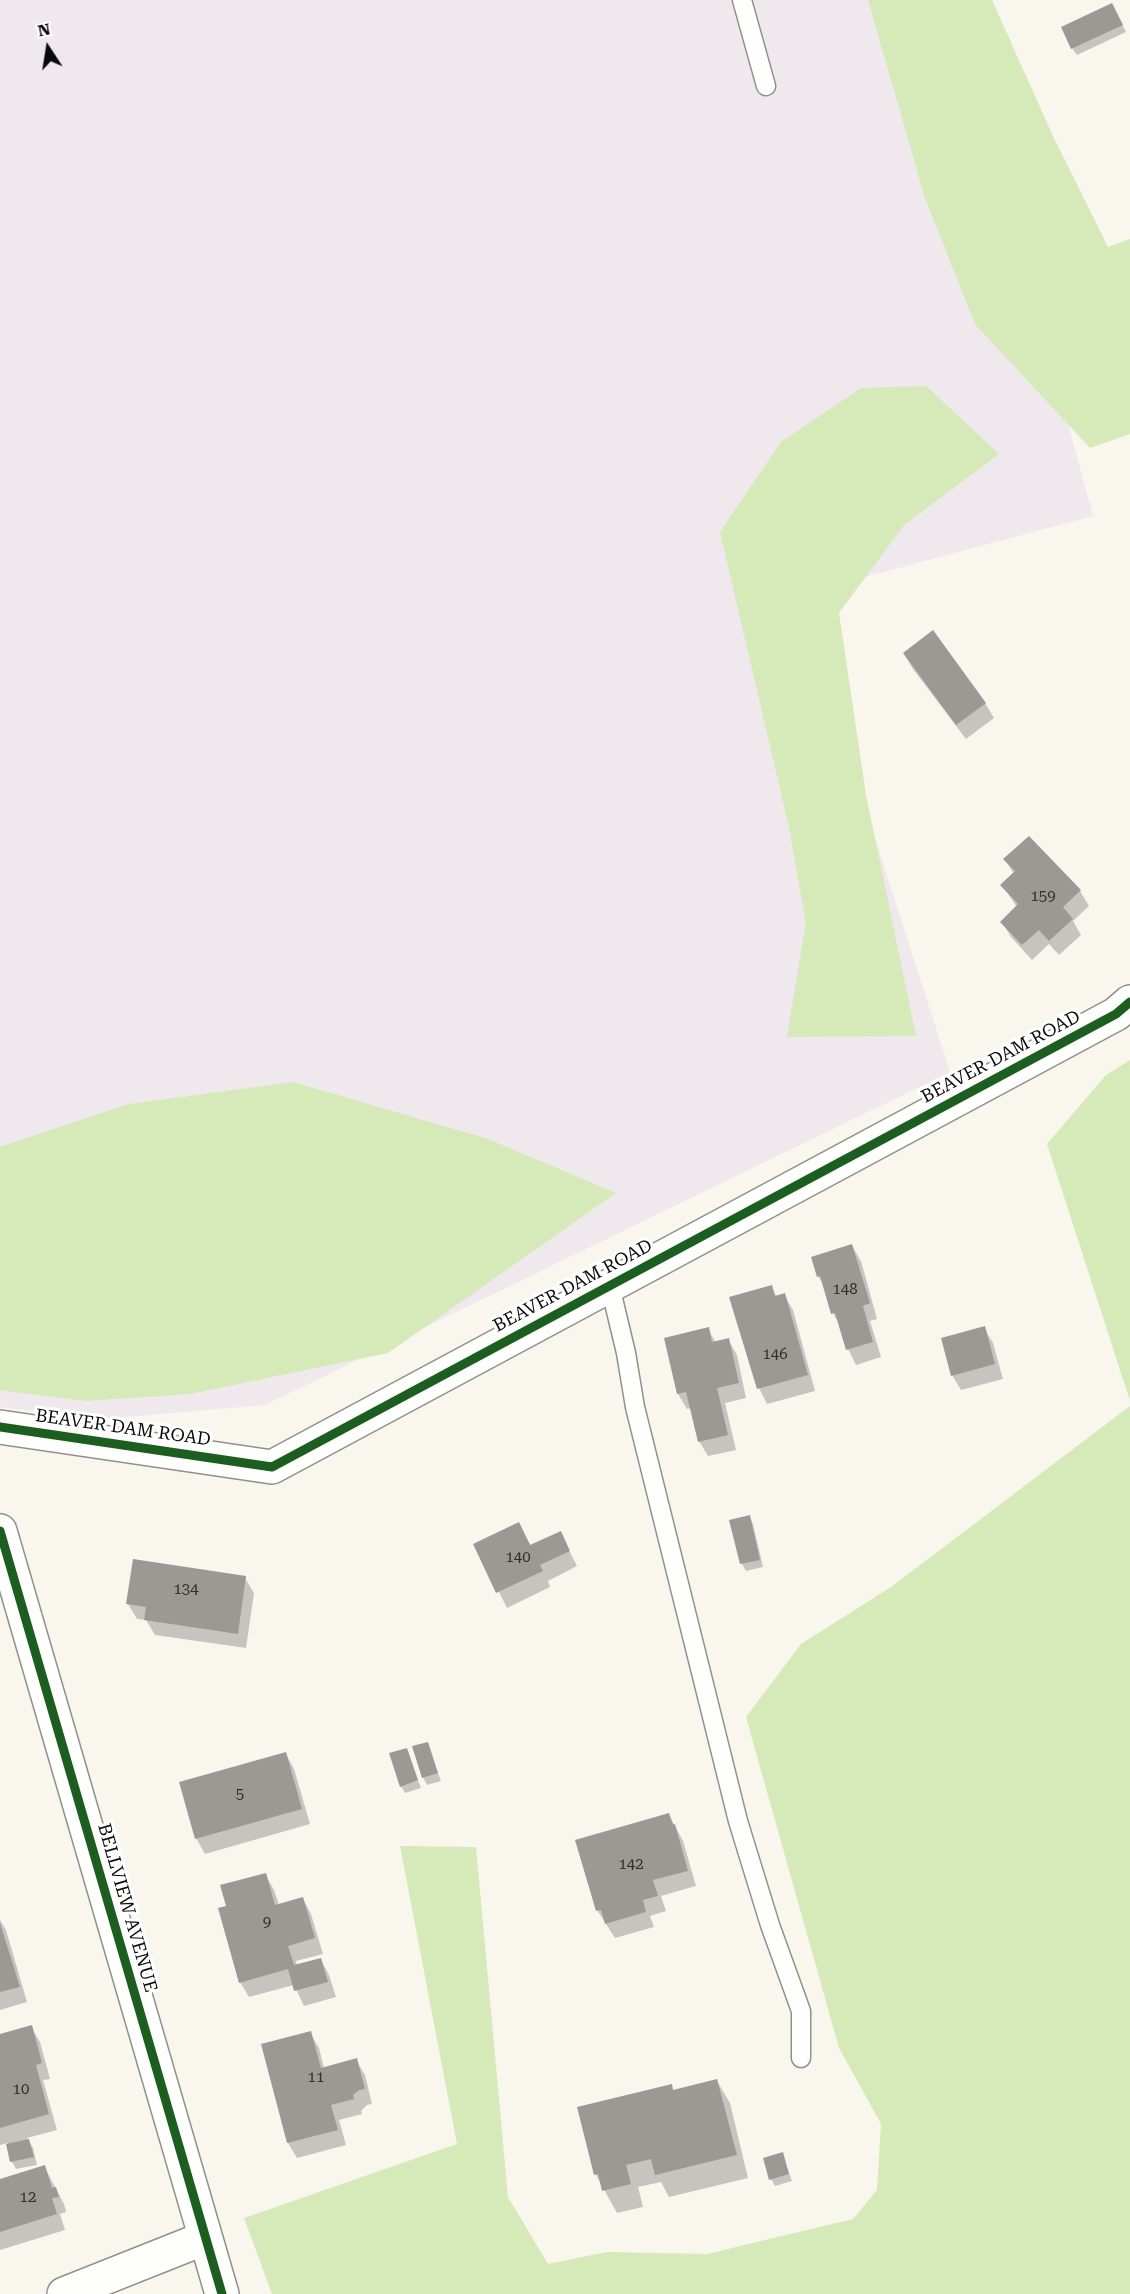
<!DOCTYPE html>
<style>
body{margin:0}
#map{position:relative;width:1130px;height:2294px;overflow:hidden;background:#f9f6ed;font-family:"Roboto Serif",serif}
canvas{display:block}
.north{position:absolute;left:18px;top:18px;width:60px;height:60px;-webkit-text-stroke:4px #fff;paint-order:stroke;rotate:348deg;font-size:16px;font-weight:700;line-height:24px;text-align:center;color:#0a0a0a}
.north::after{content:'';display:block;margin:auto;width:21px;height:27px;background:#0a0a0a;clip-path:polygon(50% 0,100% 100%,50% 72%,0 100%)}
</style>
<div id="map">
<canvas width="1130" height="2294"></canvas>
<div class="north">N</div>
</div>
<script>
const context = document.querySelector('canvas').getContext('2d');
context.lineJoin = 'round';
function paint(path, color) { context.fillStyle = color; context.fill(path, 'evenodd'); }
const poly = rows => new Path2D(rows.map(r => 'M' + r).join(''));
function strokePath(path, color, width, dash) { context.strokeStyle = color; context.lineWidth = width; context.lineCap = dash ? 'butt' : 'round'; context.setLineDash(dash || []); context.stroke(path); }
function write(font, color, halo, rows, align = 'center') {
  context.font = font + ' "Roboto Serif",serif'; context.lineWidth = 6; context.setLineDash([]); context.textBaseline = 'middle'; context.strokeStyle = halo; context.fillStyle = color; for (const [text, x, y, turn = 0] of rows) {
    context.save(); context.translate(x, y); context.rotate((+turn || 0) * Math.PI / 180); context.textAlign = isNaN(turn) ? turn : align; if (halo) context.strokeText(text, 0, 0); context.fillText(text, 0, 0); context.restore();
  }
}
const industrial = poly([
 [0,0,952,0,1093,516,797,595,950,1072,265,1405,100,1419,0,1407]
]);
const forest = poly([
 [868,0,992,0,1052,134,1108,247,1130,239,1130,434,1090,448,975,324,925,198],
 [926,386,999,454,904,525,839,613,866,795,916,1036,787,1037,806,923,789,827,720,532,781,442,861,388],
 [1130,1060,1130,1401,1047,1144,1106,1075],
 [293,1082,488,1139,616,1193,388,1353,190,1394,85,1401,0,1390,0,1147,129,1104],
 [1130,1406,1130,2294,272,2294,244,2218,457,2144,400,1846,476,1847,508,2197,548,2264,607,2252,707,2254,853,2219,877,2190,881,2124,839,2048,746,1717,801,1644,891,1587]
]);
const shadow = poly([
 [1116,12,1126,32,1077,55,1072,48],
 [904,654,985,703,994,718,966,739,913,669],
 [1005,860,1080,891,1089,906,1073,921,1081,935,1059,955,1049,944,1032,960,1011,937,1002,922,1017,907,1002,885,1014,874],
 [852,1246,861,1261,877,1319,870,1321,881,1357,856,1365,848,1349,842,1329,833,1313,825,1288,818,1276],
 [771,1287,777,1297,784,1295,793,1310,815,1391,767,1404,759,1388],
 [984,1328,993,1343,1003,1379,961,1390,952,1375],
 [708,1329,716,1343,728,1340,737,1355,746,1398,725,1403,736,1450,708,1456,699,1441,692,1408,687,1409,678,1394,666,1339],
 [749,1517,753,1524,763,1567,746,1571,742,1564,731,1521],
 [519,1524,531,1546,560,1533,577,1566,548,1581,550,1587,507,1608,475,1544],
 [245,1578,254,1593,246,1648,155,1635,146,1620,137,1619,128,1604],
 [427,1744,441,1781,427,1785,423,1777],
 [406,1749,421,1788,405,1793,401,1786],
 [286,1754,294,1769,310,1824,205,1854,196,1838],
 [669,1815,683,1841,696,1886,661,1896,666,1911,650,1916,654,1927,615,1938,597,1910],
 [265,1874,274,1890,279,1905,303,1899,311,1914,323,1954,296,1961,297,1966,321,1960,329,1975,336,1997,304,2006,294,1985,249,1997,240,1982,227,1907],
 [0,1920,6,1930,27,2002,0,2010],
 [31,2027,40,2042,50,2079,43,2080,57,2130,27,2138,33,2148,37,2165,16,2169,12,2162,8,2143,0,2145,0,2035],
 [310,2033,319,2048,324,2068,356,2060,365,2075,372,2104,367,2105,361,2111,362,2114,339,2120,346,2145,297,2158,288,2143],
 [717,2081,730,2103,748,2178,669,2197,661,2182,638,2187,643,2207,617,2213,596,2175,579,2108,671,2086,674,2092],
 [782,2154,792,2181,775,2186,771,2179],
 [44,2166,64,2204,66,2212,60,2214,65,2230,0,2250,0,2180]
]);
const building = poly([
 [1112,3,1123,25,1071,49,1061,27],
 [933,630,986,703,956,725,903,653],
 [1029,836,1081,890,1063,907,1073,919,1049,941,1039,930,1022,945,1000,922,1018,904,1000,885,1015,871,1003,859],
 [852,1244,870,1303,863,1306,873,1342,846,1350,835,1313,831,1314,820,1276,817,1277,811,1257],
 [772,1285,775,1296,785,1293,808,1375,757,1389,729,1297],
 [985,1326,995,1364,951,1376,941,1338],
 [709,1327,712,1342,729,1338,739,1383,717,1388,728,1435,698,1442,686,1392,677,1394,664,1338],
 [750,1515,760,1560,740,1564,729,1520],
 [519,1522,530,1545,561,1531,570,1551,540,1565,543,1571,496,1593,473,1544],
 [133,1559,246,1576,238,1634,144,1620,146,1607,126,1604],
 [428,1742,438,1773,422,1778,412,1746],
 [407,1748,418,1780,400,1787,389,1753],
 [286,1752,302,1809,195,1839,179,1782],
 [669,1813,673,1825,675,1824,688,1871,653,1880,658,1896,643,1900,646,1912,605,1924,601,1910,596,1911,575,1840],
 [266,1873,275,1905,303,1897,315,1938,288,1946,294,1965,321,1958,328,1982,294,1991,288,1969,239,1983,218,1908,226,1906,220,1885],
 [0,1923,20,1987,0,1992],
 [32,2025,42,2063,36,2065,49,2114,0,2128,0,2034],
 [311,2031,321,2068,357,2058,365,2089,359,2090,353,2095,354,2099,331,2105,338,2130,287,2143,261,2044],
 [717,2079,737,2155,655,2175,651,2159,626,2165,631,2184,602,2191,598,2174,594,2175,577,2107,672,2084,673,2090],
 [29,2139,34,2157,10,2162,6,2144],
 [783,2152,789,2174,769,2180,763,2158],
 [45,2165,52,2188,56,2187,59,2197,52,2198,57,2214,0,2232,0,2179]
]);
const service = poly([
 [742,0,766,86],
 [610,1286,626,1353,635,1407,738,1821,770,1925,801,2011,801,2058]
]);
const minor = poly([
 [0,1427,272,1467,1116,1014,1130,1002],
 [0,1531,222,2294],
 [64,2294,205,2238]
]);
const cycleway = poly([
 [0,1427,272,1467,1116,1014,1130,1002],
 [0,1531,222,2294]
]);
const numberNames = [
 ["159",1043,897],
 ["148",845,1290],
 ["146",775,1355],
 ["140",518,1558],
 ["134",186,1590],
 ["5",240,1795],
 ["142",631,1865],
 ["9",267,1923],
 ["11",316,2078],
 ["10",21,2090],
 ["12",28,2198]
];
const streetNames = [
 ["BEAVER DAM ROAD",1001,1057,-28],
 ["BEAVER DAM ROAD",573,1286,-28],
 ["BEAVER DAM ROAD",123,1428,8],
 ["BELLVIEW AVENUE",127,1908,74]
];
paint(industrial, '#efe8ec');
paint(forest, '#d6e9b8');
paint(shadow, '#0003');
paint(building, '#9c9893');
strokePath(service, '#92908c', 21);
strokePath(minor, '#92908c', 36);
strokePath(service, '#fefefc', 18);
strokePath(minor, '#fefefc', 33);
strokePath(cycleway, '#1b5e20', 9);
write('15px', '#2e2e2c', null, numberNames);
write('18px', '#0a0a0a', '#fff', streetNames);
</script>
